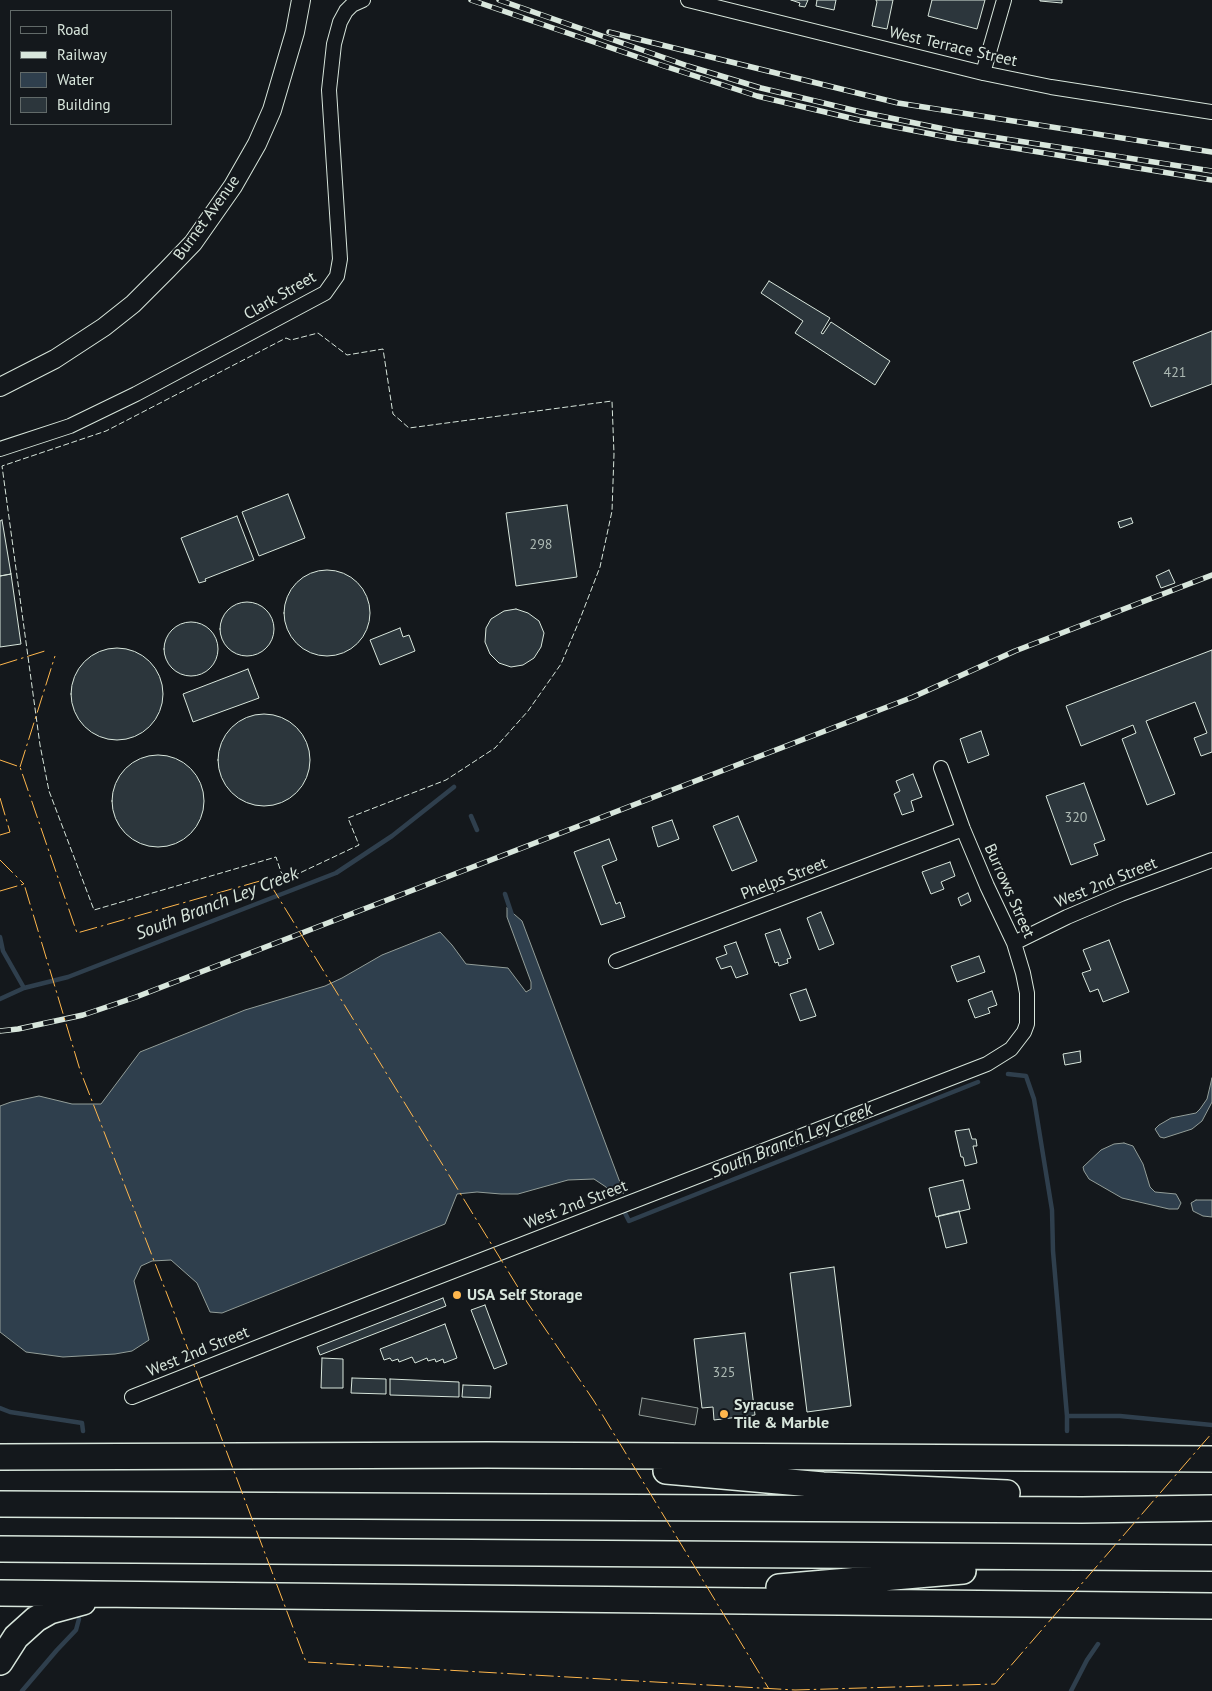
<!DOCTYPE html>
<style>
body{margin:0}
#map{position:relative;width:1212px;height:1691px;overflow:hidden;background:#14181c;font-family:"PT Sans",sans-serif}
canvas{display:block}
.legend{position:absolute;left:10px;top:10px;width:162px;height:115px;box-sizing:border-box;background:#14181c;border:1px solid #626a69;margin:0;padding:6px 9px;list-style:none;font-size:15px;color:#d8e6dc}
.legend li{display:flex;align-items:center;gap:10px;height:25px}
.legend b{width:25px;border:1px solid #626a69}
</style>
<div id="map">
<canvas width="1212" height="1691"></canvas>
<ul class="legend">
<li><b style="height:6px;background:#14181c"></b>Road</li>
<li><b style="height:6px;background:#d8e6dc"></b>Railway</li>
<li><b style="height:14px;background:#2f3f4d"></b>Water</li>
<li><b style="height:14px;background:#2c363c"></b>Building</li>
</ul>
</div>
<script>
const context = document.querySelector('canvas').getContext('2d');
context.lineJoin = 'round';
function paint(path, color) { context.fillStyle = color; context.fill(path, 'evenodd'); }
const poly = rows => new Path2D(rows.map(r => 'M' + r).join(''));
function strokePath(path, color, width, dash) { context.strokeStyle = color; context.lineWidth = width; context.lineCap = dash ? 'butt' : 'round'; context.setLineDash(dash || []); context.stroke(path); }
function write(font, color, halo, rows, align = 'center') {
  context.font = font + ' "PT Sans",sans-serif'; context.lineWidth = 4; context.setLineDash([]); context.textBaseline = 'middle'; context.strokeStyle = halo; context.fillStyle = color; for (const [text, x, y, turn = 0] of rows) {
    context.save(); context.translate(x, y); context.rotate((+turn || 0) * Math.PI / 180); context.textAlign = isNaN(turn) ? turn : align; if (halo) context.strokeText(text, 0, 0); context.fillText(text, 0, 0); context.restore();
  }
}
const parking = poly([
 [642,1398,698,1408,695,1425,639,1415,642,1398]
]);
const water = poly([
 [507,908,522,921,624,1193,613,1196,606,1187,594,1179,568,1180,518,1194,501,1194,477,1192,457,1194,445,1224,222,1313,210,1312,197,1283,171,1260,152,1261,141,1266,134,1281,149,1340,132,1351,115,1354,63,1357,26,1352,0,1332,0,1106,11,1102,39,1096,72,1104,101,1104,140,1052,245,1010,325,986,342,978,382,955,440,932,452,945,466,964,508,968,526,992,531,989,531,982,507,917,507,908],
 [1212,1078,1212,1102,1202,1121,1192,1129,1164,1138,1160,1137,1155,1129,1159,1125,1171,1118,1196,1113,1200,1109,1207,1099,1212,1078],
 [1124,1143,1133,1146,1143,1164,1150,1187,1155,1192,1176,1194,1181,1203,1178,1209,1169,1209,1122,1198,1089,1179,1084,1171,1083,1167,1101,1150,1114,1144,1124,1143],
 [1196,1200,1212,1200,1212,1217,1203,1216,1193,1211,1191,1203,1196,1200]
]);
const stream = poly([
 [471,816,477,830],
 [505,894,512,915],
 [0,937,3,951,24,988,68,977,336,873,392,836,454,787],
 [0,999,24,988],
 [1008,1074,1026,1076,1034,1099,1052,1210,1053,1251,1067,1416,1067,1431],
 [623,1209,629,1221,978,1082],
 [0,1408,10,1412,82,1423,83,1431],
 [1067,1416,1120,1416,1212,1425],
 [22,1691,57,1650,76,1630,79,1619],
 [1071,1691,1087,1660,1098,1644]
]);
const building = poly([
 [791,0,808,0,805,7,799,6,800,3,791,0],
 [817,0,836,0,834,10,816,6,817,0],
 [876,0,893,0,887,29,872,26,877,2,876,0],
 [932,0,985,0,977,29,928,16,932,0],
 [1040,0,1062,0,1062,3,1040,1,1040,0],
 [769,281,830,318,821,333,823,334,831,322,890,361,875,385,795,333,803,321,761,293,769,281],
 [1212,331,1212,384,1151,407,1133,362,1212,331],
 [288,494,305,538,259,556,242,512,288,494],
 [567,505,577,577,516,586,506,513,567,505],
 [237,516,254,560,205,579,206,581,199,583,181,538,237,516],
 [1131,518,1133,523,1120,528,1118,522,1131,518],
 [2,520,11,574,0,576,0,521,2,520],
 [1169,570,1175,583,1161,588,1156,576,1169,570],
 '284 613a43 43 0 1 1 86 0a43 43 0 1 1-86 0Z',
 [11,574,21,644,0,647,0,576,11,574],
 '220 629a27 27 0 1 1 54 0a27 27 0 1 1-54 0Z',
 [516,609,528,613,539,621,544,633,541,647,534,658,523,665,511,667,499,663,490,654,485,642,486,628,491,619,504,611,516,609],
 '164 649a27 27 0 1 1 54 0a27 27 0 1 1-54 0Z',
 [400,628,403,637,409,635,415,651,380,665,370,640,400,628],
 '71 694a46 46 0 1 1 92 0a46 46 0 1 1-92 0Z',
 [1212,650,1212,752,1201,756,1194,738,1207,733,1195,702,1146,721,1175,794,1147,805,1122,739,1136,733,1133,725,1081,746,1066,706,1212,650],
 [248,669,259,698,193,722,183,694,248,669],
 '218 760a46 46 0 1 1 92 0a46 46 0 1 1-92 0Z',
 [981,731,989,755,968,763,960,739,981,731],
 '112 801a46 46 0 1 1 92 0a46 46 0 1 1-92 0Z',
 [913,774,922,797,911,801,914,811,902,815,894,794,900,791,896,781,913,774],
 [1084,783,1105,840,1094,844,1098,855,1071,865,1046,796,1084,783],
 [738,816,757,861,732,871,713,826,738,816],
 [672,820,679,839,658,847,652,827,672,820],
 [609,839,617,860,602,866,616,904,620,902,625,917,601,925,574,852,609,839],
 [950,862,955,876,941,882,944,889,931,894,922,872,950,862],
 [968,893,971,901,961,906,958,898,968,893],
 [821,912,834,944,819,950,807,918,821,912],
 [780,929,791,958,787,959,788,963,779,966,778,962,775,963,765,934,780,929],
 [1109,940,1129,992,1103,1002,1098,989,1090,992,1082,973,1091,970,1083,950,1109,940],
 [736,942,748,974,736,978,731,966,721,969,716,958,727,954,724,946,736,942],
 [979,956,985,972,957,982,951,966,979,956],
 [806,989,816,1016,800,1021,790,994,806,989],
 [992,991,997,1005,988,1008,990,1013,975,1018,968,1000,992,991],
 [1080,1051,1081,1062,1065,1065,1063,1054,1080,1051],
 [969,1129,972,1139,976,1139,977,1146,973,1146,977,1163,965,1166,963,1157,961,1157,955,1131,969,1129],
 [963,1180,970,1209,936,1217,929,1188,963,1180],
 [959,1211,967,1243,946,1248,938,1216,959,1211],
 [834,1267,851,1406,807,1412,790,1273,834,1267],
 [443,1298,446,1306,320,1355,317,1347,443,1298],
 [485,1305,507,1364,494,1369,471,1310,485,1305],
 [445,1324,457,1358,444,1363,443,1359,436,1362,435,1359,428,1361,427,1358,415,1363,412,1357,399,1362,398,1359,392,1361,390,1358,384,1360,380,1349,445,1324],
 [745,1333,755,1415,714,1420,713,1407,702,1408,694,1339,745,1333],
 [322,1358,343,1359,343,1388,321,1388,322,1358],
 [352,1378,386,1379,386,1394,351,1393,352,1378],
 [390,1379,459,1382,459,1397,390,1395,390,1379],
 [463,1385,491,1386,490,1398,462,1397,463,1385]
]);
const minor = poly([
 [688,0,983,73,1051,87,1212,112],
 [983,73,1004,0],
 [0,449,70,426,136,394,325,293,337,276,340,259,329,90,334,44,340,22,346,11,352,5,363,0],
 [1014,943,1067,917,1121,894,1212,860],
 [616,961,963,829],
 [132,1397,291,1334,987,1064,1011,1049,1024,1032,1027,1024,1027,993,1023,973,1014,943,987,886,963,829,941,768]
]);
const tertiary = poly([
 [0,387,55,359,104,327,133,304,167,270,193,243,233,186,257,144,272,110,295,32,301,0]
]);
const motorway = poly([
 [0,1457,487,1455,1212,1459],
 [666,1471,823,1485,1007,1493],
 [0,1504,1082,1510,1212,1508],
 [0,1549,1212,1558],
 [779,1587,963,1571],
 [0,1593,1212,1606],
 [0,1662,16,1637,36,1619,50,1611,83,1602]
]);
const rail = poly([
 [471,0,661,65,757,96,859,120,952,138,1212,180],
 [499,0,688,66,761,88,861,112,954,131,1212,171],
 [609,32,898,103,1212,152],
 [0,1031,18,1029,83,1015,136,997,913,697,1015,651,1212,575]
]);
const fence = poly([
 [318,333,347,355,383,349,393,414,409,428,612,401,614,454,612,511,600,567,580,619,561,664,528,711,495,748,446,780,348,818,359,845,287,879,281,872,276,857,94,910,49,791,40,745,2,466,106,431,286,338,291,340,318,333]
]);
const power = poly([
 [0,665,48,650],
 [0,760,20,767,77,933,267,879,527,1302,594,1401,769,1689],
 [20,767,55,656],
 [0,798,10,832,0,835],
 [0,860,24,884],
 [0,891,24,884,80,1070,172,1307,306,1662,795,1690,995,1684,1212,1433]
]);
const markers = [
 [457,1295,5,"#ffb74d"],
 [724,1414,5,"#ffb74d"]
];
const numberNames = [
 ["421",1175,373],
 ["298",541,545],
 ["320",1076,818],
 ["325",724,1373]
];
const streetNames = [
 ["West Terrace Street",953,47,13],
 ["Burnet Avenue",207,218,-54],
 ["Clark Street",280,296,-30],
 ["Phelps Street",784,879,-21],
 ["West 2nd Street",1106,883,-22],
 ["Burrows Street",1009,891,66],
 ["West 2nd Street",576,1205,-21],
 ["West 2nd Street",198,1352,-22]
];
const poiNames = [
 ["USA Self Storage",467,1295],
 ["Syracuse",734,1405],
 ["Tile & Marble",734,1423]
];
const waterNames = [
 ["South Branch Ley Creek",217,904,-21],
 ["South Branch Ley Creek",792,1141,-22]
];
paint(parking, '#24282b');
strokePath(parking, '#939e99', 1);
paint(water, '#2f3f4d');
strokePath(water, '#939e99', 1);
strokePath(stream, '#2f3f4d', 4.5);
paint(building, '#2c363c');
strokePath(building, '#d8e6dc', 1);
strokePath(minor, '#d8e6dc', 16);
strokePath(tertiary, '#d8e6dc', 20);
strokePath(motorway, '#d8e6dc', 28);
strokePath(minor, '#14181c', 14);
strokePath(tertiary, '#14181c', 18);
strokePath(motorway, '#14181c', 25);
strokePath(rail, '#d8e6dc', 5.5);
strokePath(rail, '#14181c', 4, [11]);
strokePath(fence, '#d8e6dc', 1, [6, 2.5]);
strokePath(power, '#ffb74d', 1, [18, 4, 2.5, 4]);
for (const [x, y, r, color] of markers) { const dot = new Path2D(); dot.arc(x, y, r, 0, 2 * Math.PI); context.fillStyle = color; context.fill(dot); strokePath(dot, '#14181c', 2); }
write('14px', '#adbab4', null, numberNames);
write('16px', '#d8e6dc', '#14181c', streetNames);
write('bold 16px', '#d8e6dc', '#14181c', poiNames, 'left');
write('italic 18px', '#d8e6dc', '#14181c', waterNames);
</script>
